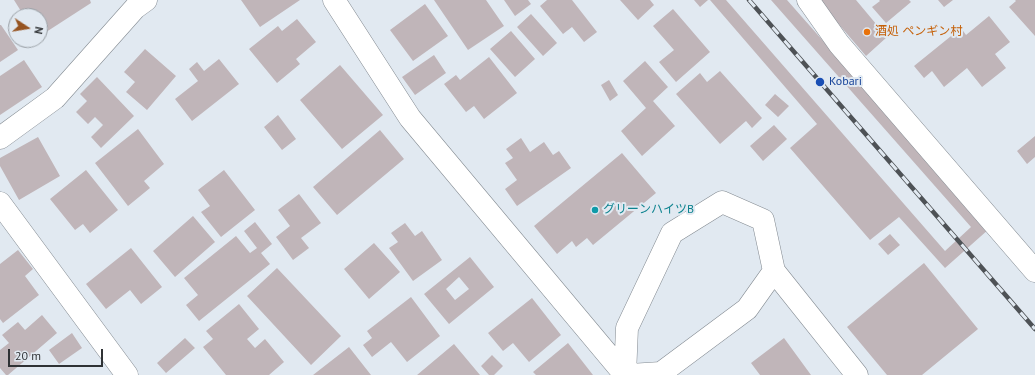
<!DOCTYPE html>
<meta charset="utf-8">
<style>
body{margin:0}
#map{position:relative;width:1035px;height:375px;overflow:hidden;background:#e1e9f1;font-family:"PT Sans",sans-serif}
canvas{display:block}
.north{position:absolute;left:8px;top:8px;width:40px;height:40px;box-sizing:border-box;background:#e1e9f1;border:1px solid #9aa0a6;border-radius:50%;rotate:102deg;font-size:11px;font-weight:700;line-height:16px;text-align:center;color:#2f3235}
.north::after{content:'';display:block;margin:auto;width:14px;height:18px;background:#965422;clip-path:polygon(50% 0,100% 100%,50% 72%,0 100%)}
.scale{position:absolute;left:8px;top:349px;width:95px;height:18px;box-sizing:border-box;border:2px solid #2f3235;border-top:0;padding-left:5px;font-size:12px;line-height:14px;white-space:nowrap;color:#2f3235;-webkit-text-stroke:3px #e1e9f1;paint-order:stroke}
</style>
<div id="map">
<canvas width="1035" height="375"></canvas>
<div class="north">N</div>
<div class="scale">20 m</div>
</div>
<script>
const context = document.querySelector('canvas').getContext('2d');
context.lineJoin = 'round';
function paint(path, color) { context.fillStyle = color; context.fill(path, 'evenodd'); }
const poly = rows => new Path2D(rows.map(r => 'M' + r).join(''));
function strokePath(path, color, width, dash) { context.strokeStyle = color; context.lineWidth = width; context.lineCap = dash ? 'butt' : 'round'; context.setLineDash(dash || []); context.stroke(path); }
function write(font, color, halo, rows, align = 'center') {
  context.font = font + ' "PT Sans","Noto Sans JP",sans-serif'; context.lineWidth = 4; context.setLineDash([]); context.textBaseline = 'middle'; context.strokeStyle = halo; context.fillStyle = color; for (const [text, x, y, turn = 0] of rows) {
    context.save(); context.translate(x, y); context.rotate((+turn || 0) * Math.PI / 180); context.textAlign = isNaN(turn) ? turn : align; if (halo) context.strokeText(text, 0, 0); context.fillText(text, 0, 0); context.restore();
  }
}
const building = poly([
 [14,0,90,0,91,3,40,36,40,16,24,16],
 [241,0,300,0,260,27],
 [434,0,486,0,504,26,468,50],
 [504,0,528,0,531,4,515,16],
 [547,0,572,0,597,32,584,42,572,27,563,34,540,6],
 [620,0,650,0,654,5,638,20],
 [694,0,708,0,700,7],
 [710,0,726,0,945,251,971,227,771,0,787,0,989,229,945,268,899,217,870,240,790,148,817,124],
 [818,0,856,0,887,37,866,56],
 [879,0,909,0,911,2,886,23,872,7,880,1],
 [938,0,953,0,944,7],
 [1015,0,1035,0,1035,36,1009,7,1016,1],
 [425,4,448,36,413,61,390,30],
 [673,9,710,52,676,82,659,62,674,50,653,26],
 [531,14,557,43,543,56,517,27],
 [989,16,1010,42,995,54,1006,68,982,87,967,68,944,87,932,71,924,78,914,66,961,28,966,35],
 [297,19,316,42,296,59,300,64,277,83,249,49,278,26,282,31],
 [0,25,1,25,18,50,0,62],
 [511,31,535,59,515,77,490,49],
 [145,49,176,76,147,110,126,92,135,82,124,72],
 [434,55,446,73,415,95,402,77],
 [489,57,517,93,484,119,474,106,466,112,444,84,456,75,460,80],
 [219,59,239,84,192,121,175,99,198,81,189,69,197,62,204,71],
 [24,60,42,87,0,115,0,76],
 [645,61,668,87,653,101,675,126,642,156,621,131,646,108,623,81],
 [340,65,383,115,342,149,300,100],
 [720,71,762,118,752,128,746,121,720,144,676,94,700,73,707,82],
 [97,77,134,116,101,148,91,137,103,125,95,117,88,124,76,112,87,101,80,94],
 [609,80,618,95,610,101,601,85],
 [775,94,789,106,778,117,765,105],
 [278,115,296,139,282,150,264,127],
 [774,125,787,139,763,161,750,146],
 [138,129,164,164,144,181,150,188,128,206,95,163],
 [380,130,404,159,337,215,313,187],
 [1035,136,1035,157,1027,164,1017,151],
 [38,137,60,176,19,200,0,166,0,158],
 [521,138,530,152,544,142,553,155,559,151,571,168,517,206,505,189,517,180,505,163,513,158,506,149],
 [622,153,656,193,593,245,587,238,576,247,572,241,557,254,534,226],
 [86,170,118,210,90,233,83,224,75,230,50,199],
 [224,170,255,210,221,237,201,212,210,206,198,190],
 [299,194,321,223,301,238,309,248,293,260,276,237,290,226,278,210],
 [193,216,215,242,175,277,153,251],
 [255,222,272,244,261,253,270,264,199,321,186,305,198,295,184,278,236,236,250,253,257,248,244,231],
 [405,223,415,236,422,231,442,260,413,281,389,248,398,242,391,233],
 [890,234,900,245,888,255,878,244],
 [374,243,400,272,369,299,344,269],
 [131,248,162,287,141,304,130,290,106,309,86,284],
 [18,250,33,269,25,276,39,295,3,323,0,319,0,264],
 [470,257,494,287,449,324,424,294],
 [459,277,469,289,455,300,446,289],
 [924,263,978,329,922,375,887,375,847,327],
 [277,268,341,336,311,365,247,296],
 [411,297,440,336,407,362,391,342,372,357,363,345,372,338,367,331],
 [532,298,561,335,529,362,513,343,503,351,488,333],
 [239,304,259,329,247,339,255,348,265,339,284,362,269,375,226,375,203,347,213,339,206,331],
 [42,315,57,333,8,375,6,375,0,368,0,350,9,343,2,335,18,322,25,330],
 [72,333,82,348,59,364,49,350],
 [185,338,195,348,166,373,157,363],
 [784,338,811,375,760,375,751,363],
 [568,343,593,375,536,375,533,372],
 [454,344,480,375,417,375],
 [349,347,371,375,313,375],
 [492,355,503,366,494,375,489,375,481,366]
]);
const minor = poly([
 [334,0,410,118,625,375],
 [808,0,839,44,1035,271],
 [0,138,55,98,135,8,146,0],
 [0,203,127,375],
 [774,271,857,375],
 [625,375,627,328,672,233,722,202,763,220,774,271,747,309,661,373,630,375]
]);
const rail = poly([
 [749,0,1035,329]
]);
const markers = [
 [867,32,4,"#e8710a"],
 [820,82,5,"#1a4fb4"],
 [595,210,4,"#0f9aa8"]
];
const foodNames = [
 ["酒処 ペンギン村",875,32]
];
const transitNames = [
 ["Kobari",829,82]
];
const cultureNames = [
 ["グリーンハイツB",603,210]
];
paint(building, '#c0b5b9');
strokePath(minor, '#838a91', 23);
strokePath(minor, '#fff', 22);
strokePath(rail, '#4e5256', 4.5);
strokePath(rail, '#e1e9f1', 3, [9]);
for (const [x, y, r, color] of markers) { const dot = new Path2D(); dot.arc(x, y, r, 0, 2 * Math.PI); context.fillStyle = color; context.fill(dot); strokePath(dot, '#e1e9f1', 1.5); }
write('12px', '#c56008', '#e1e9f1', foodNames, 'left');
write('12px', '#164399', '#e1e9f1', transitNames, 'left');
write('12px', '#0d838f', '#e1e9f1', cultureNames, 'left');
</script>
